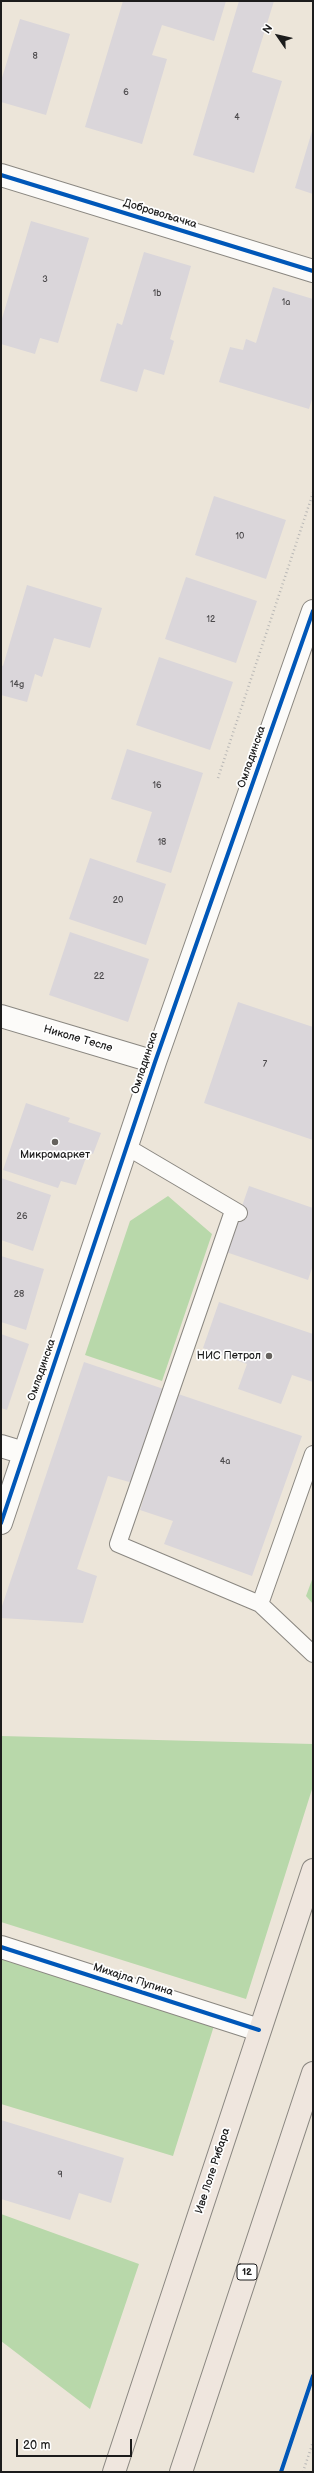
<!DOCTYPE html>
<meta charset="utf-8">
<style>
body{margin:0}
#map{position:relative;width:314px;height:2473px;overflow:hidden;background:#ece5d9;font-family:"Balsamiq Sans",sans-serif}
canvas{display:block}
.frame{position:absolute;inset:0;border:2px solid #1c1c1c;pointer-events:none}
.north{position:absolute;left:258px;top:16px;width:40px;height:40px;-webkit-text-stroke:3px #fff;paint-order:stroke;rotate:304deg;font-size:11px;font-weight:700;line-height:16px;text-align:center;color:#1c1c1c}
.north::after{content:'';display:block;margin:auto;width:14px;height:18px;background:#1c1c1c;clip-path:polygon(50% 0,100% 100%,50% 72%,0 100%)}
.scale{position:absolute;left:16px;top:2439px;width:116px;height:18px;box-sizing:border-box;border:2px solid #1c1c1c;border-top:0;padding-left:5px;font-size:12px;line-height:14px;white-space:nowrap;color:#1c1c1c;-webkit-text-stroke:3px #fff;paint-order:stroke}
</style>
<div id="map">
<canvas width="314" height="2473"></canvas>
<div class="frame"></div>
<div class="north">N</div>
<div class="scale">20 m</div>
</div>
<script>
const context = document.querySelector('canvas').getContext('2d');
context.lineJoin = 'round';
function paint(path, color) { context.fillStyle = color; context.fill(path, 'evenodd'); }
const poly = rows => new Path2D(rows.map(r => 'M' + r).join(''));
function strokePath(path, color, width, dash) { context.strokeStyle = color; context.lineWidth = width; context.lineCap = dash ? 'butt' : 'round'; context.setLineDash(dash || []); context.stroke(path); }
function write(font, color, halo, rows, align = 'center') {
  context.font = font + ' "Balsamiq Sans",sans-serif'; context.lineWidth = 3.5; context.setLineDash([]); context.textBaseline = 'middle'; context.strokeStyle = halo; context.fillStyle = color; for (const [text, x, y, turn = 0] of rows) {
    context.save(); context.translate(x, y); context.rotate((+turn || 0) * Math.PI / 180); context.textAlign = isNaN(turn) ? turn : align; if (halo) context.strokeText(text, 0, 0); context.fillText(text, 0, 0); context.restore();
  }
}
const green = poly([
 [168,1196,212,1234,162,1381,85,1355,130,1221],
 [313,1577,313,1604,306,1596],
 [1,1736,313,1744,313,1786,246,1999,1,1922],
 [1,1948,218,2013,173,2156,1,2104],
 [1,2214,139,2264,90,2409,1,2341]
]);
const building = poly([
 [123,1,226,1,214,41,162,25,152,55,167,59,142,144,85,127],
 [239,1,274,1,252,72,282,81,254,173,193,155],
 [20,19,70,34,46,115,1,102,1,81],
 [313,128,313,194,295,188],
 [31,221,89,238,58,343,40,338,35,354,1,344,1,322],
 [144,252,191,266,170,339,174,341,164,375,144,369,137,392,100,381,117,323,122,325],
 [273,287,313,299,313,396,309,409,219,382,230,347,243,350,246,339,256,343],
 [214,496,286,520,266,579,195,555],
 [186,577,257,601,236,663,165,639],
 [27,585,102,608,90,648,54,638,42,677,35,674,27,702,1,695,1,665,3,666],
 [159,657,233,682,210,750,136,725],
 [127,749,203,773,171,873,136,862,152,812,111,799],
 [90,858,166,884,146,945,69,919],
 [70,932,149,959,128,1022,49,995],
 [238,1002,313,1027,313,1140,204,1103],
 [26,1103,70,1118,68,1122,101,1133,93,1154,88,1152,76,1185,61,1181,58,1188,3,1170],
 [1,1178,51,1195,33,1251,1,1240],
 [249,1186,313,1208,313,1265,308,1280,226,1252],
 [1,1256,44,1269,26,1330,1,1322],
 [219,1302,313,1334,313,1382,292,1375,281,1404,238,1389,247,1364,203,1348],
 [1,1334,29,1344,7,1410,1,1408],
 [84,1362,302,1436,252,1576,164,1544,173,1521,140,1510,147,1487,108,1476,77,1569,97,1576,83,1623,1,1618,1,1609],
 [1,2120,124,2158,111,2203,79,2193,70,2220,1,2199]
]);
const path = poly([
 [218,778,313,493],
 [303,2472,313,2442]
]);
const service = poly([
 [127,1147,239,1213],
 [233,1211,118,1544,260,1604],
 [313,1454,260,1604,313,1654]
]);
const minor = poly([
 [1,175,313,271],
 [1,1016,155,1062],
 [1,1446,24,1453],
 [1,1523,155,1062,313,611],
 [1,1947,259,2030]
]);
const primary = poly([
 [114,2472,313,1870],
 [181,2472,313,2073]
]);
const cycleway = poly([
 [1,175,313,271],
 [1,1523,155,1062,313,611],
 [1,1947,259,2030],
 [281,2472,313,2376]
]);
const markers = [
 [55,1142,4,"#65625e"],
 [269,1356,4,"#65625e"]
];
const numberNames = [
 ["8",35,57],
 ["6",126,93],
 ["4",237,118],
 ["3",45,280],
 ["1b",157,294],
 ["1a",286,303],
 ["10",240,537],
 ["12",211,620],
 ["14g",17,685],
 ["16",157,786],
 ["18",162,843],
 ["20",118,901],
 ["22",99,977],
 ["7",265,1065],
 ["26",22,1217],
 ["28",19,1295],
 ["4a",225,1462],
 ["9",60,2175]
];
const shields = [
 [247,2272,20]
];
const shieldNames = [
 ["12",247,2272]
];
const streetNames = [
 ["Добровољачка",160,214,17],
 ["Омладинска",252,757,-71],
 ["Николе Тесле",78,1039,16],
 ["Омладинска",145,1063,-72],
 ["Омладинска",42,1370,-71],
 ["Михајла Пупина",133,1980,18],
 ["Иве Лоле Рибара",213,2171,-72]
];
const poiNames = [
 ["Микромаркет",55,1155],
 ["НИС Петрол",261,1356,"right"]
];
paint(green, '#b8d8aa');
paint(building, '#dad6da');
strokePath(service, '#8a8781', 18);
strokePath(minor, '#8a8781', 24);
strokePath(primary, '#8a8781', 24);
strokePath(path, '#b9b8b6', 2.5, [1, 3]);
strokePath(service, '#fcfbf9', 16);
strokePath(minor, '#fcfbf9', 22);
strokePath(primary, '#efe6de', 22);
strokePath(cycleway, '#0057b8', 4);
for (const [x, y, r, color] of markers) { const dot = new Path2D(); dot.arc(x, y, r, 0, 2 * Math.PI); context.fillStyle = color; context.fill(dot); strokePath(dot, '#fff', 1.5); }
write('9px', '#4c4a4c', null, numberNames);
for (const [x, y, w] of shields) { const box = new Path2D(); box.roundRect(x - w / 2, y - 8, w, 16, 3); context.fillStyle = '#fff'; context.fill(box); strokePath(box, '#1c1c1c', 1); }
write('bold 10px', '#1c1c1c', null, shieldNames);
write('11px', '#1c1c1c', '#fff', streetNames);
write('11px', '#1c1c1c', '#fff', poiNames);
</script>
